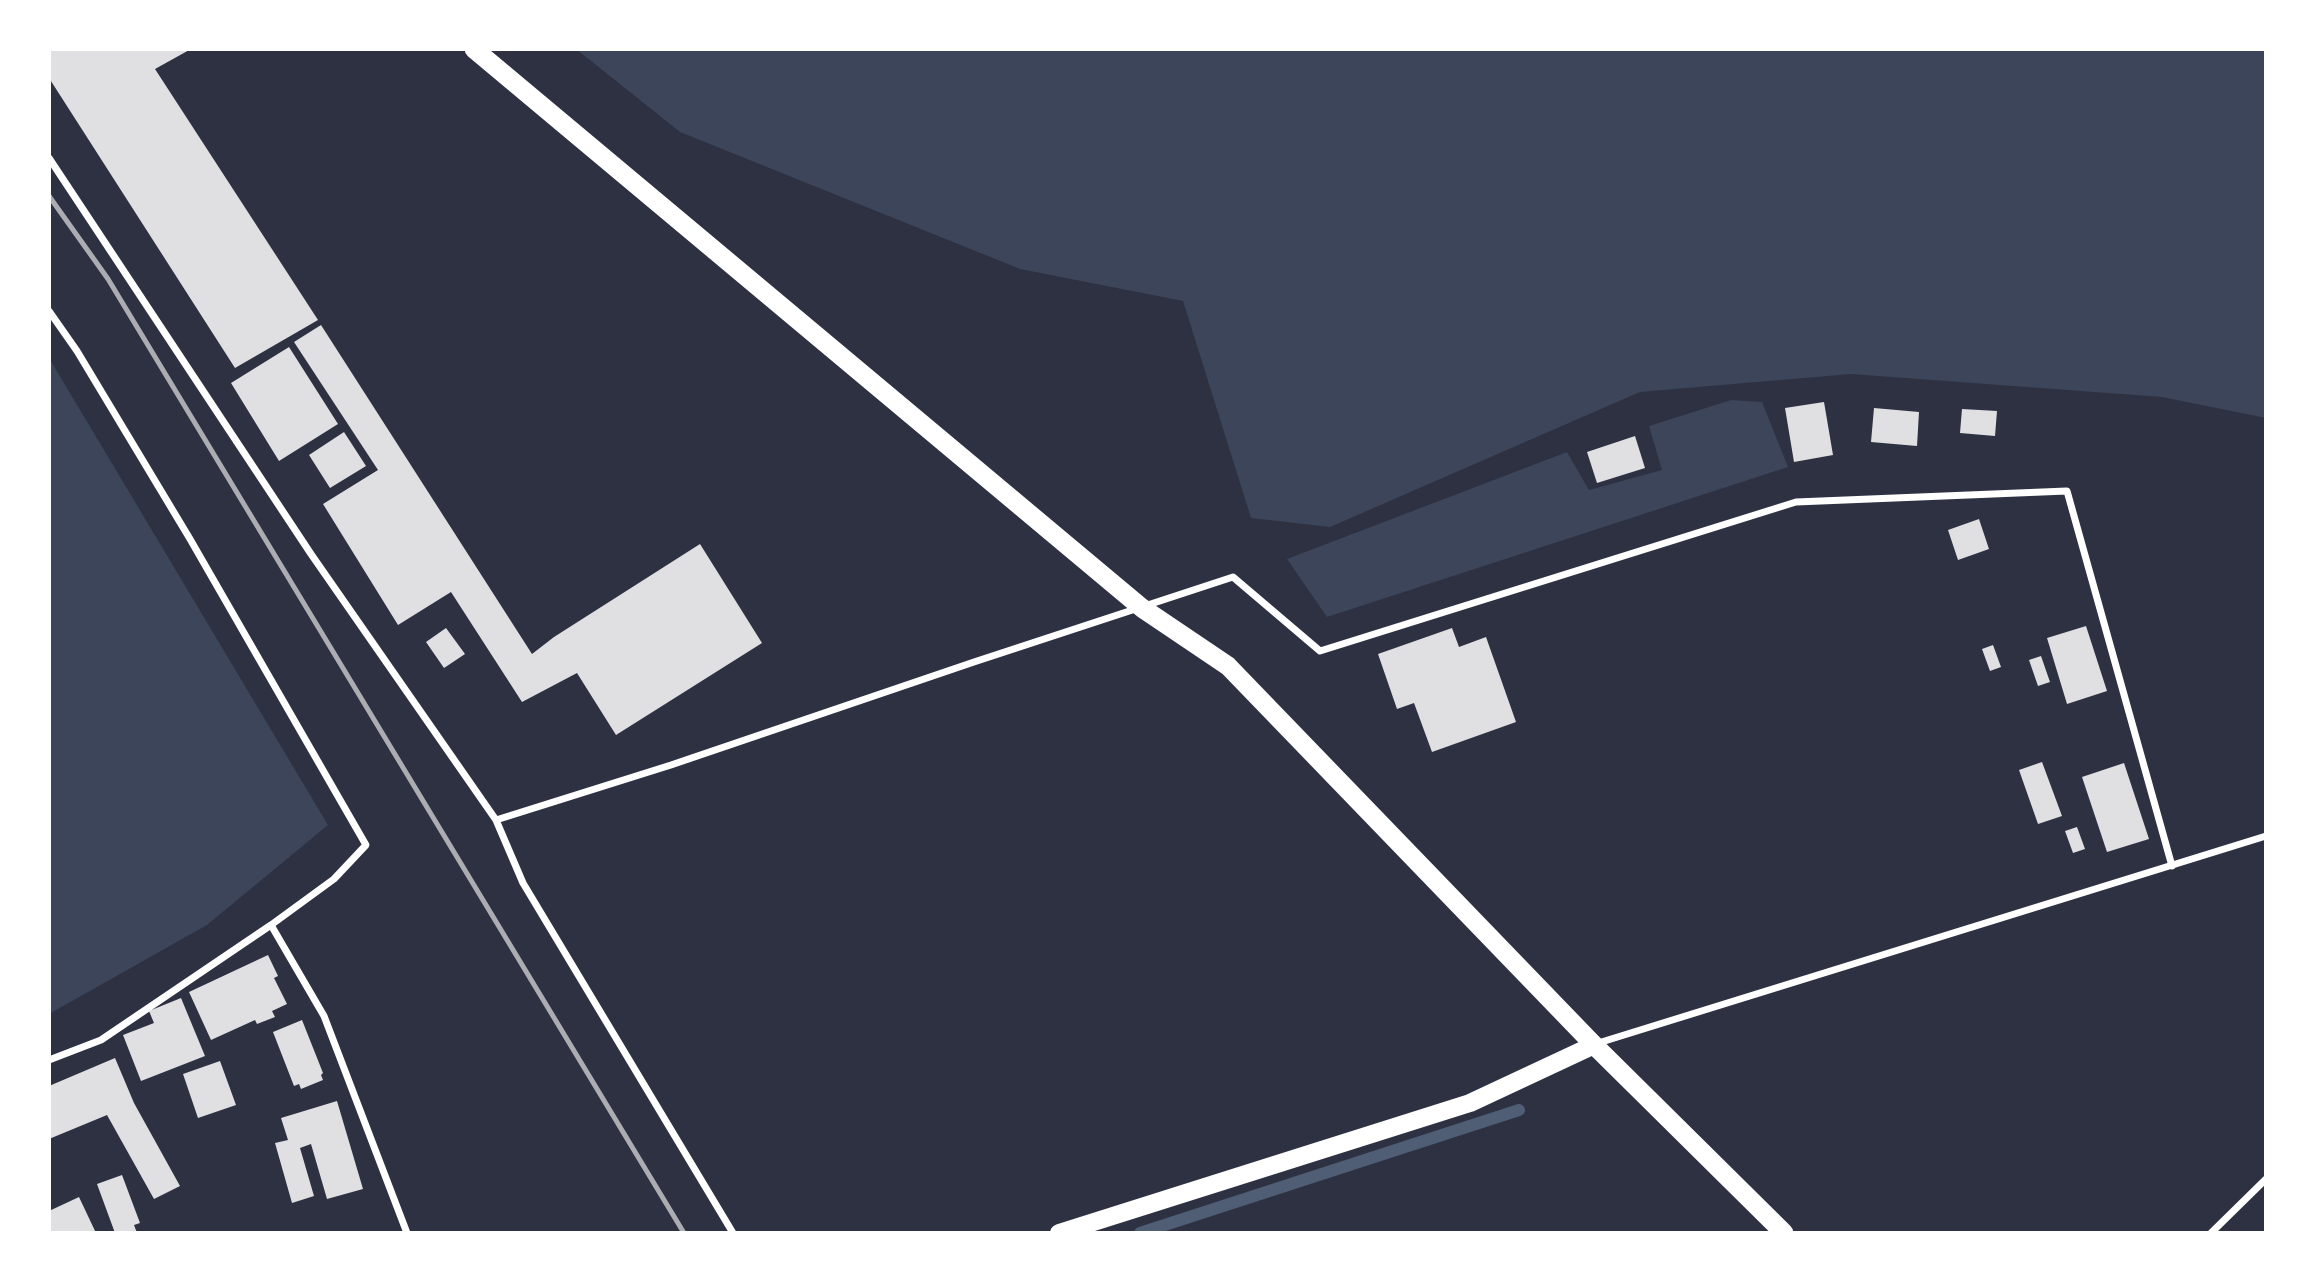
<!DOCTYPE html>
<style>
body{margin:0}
#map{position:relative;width:2315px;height:1282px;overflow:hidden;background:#2d3142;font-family:Raleway,sans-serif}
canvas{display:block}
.frame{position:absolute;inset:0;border:51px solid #fff;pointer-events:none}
</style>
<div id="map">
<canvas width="2315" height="1282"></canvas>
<div class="frame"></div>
</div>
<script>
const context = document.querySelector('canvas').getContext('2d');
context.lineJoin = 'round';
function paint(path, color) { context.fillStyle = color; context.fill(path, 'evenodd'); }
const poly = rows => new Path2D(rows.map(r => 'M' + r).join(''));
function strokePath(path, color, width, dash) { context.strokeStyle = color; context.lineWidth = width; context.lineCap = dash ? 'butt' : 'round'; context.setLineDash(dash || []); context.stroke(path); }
const green = poly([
 [576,49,2266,49,2266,418,2162,397,1851,374,1640,392,1330,527,1251,518,1183,301,1020,269,680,132],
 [49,358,328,825,207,925,49,1014],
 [1731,400,1762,402,1788,467,1327,617,1287,559,1567,452,1589,490,1662,470,1649,426]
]);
const stream = poly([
 [1140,1233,1519,1110]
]);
const building = poly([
 [49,49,191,49,155,69,318,320,235,368,49,78],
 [321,325,532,654,554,637,700,544,762,643,616,735,577,673,522,702,451,592,398,625,323,504,378,470,294,342],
 [289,347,338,424,279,461,231,383],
 [1824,402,1833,455,1794,462,1785,408],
 [1874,408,1919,412,1917,446,1871,442],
 [1962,409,1997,411,1995,436,1960,433],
 [344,432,366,466,330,488,309,455],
 [1635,436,1645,468,1597,483,1587,452],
 [1979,519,1989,549,1958,560,1948,530],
 [2086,626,2107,691,2067,704,2047,638],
 [446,628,465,654,444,668,426,642],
 [1452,628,1459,647,1486,637,1516,722,1432,752,1414,703,1397,709,1378,654],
 [1993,645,2001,667,1990,671,1982,649],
 [2041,656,2050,682,2038,686,2029,660],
 [2042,762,2062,816,2038,824,2019,770],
 [2124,763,2149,839,2107,852,2082,777],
 [2077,827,2085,849,2073,853,2065,831],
 [268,955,278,976,274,978,287,1004,272,1011,275,1017,257,1024,255,1020,211,1040,189,992],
 [181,998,205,1056,141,1081,123,1035,154,1023,149,1011],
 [302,1020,323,1073,321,1075,323,1080,301,1089,299,1084,294,1086,273,1032],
 [115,1058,134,1103,180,1186,154,1199,107,1115,49,1139,49,1086],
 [220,1061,236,1105,198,1118,183,1074],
 [337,1101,363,1189,327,1199,311,1144,300,1148,314,1196,292,1203,275,1143,288,1140,281,1118],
 [122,1175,140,1223,134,1225,137,1233,115,1233,97,1184],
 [79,1197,96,1233,49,1233,49,1211]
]);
const minor = poly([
 [49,158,311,554,496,820,523,883,733,1233],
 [49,311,77,351,190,539,366,845,334,879,271,925,101,1040,49,1060],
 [496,820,671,765,974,662,1233,577,1320,651,1796,502,2067,491,2172,866],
 [271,925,324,1016,407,1233],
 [1595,1044,2266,836],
 [2211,1233,2266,1179]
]);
const primary = poly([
 [1059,1233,1470,1103,1594,1045]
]);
const trunk = poly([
 [474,49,1142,608,1228,666,1594,1045,1784,1233]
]);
const rail = poly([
 [49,196,108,279,684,1233]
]);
paint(green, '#3c4559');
strokePath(stream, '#4f5d75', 12);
paint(building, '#e0e0e3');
strokePath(minor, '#fff', 7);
strokePath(primary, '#fff', 18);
strokePath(trunk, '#fff', 19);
strokePath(rail, '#abadb3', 5);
</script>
